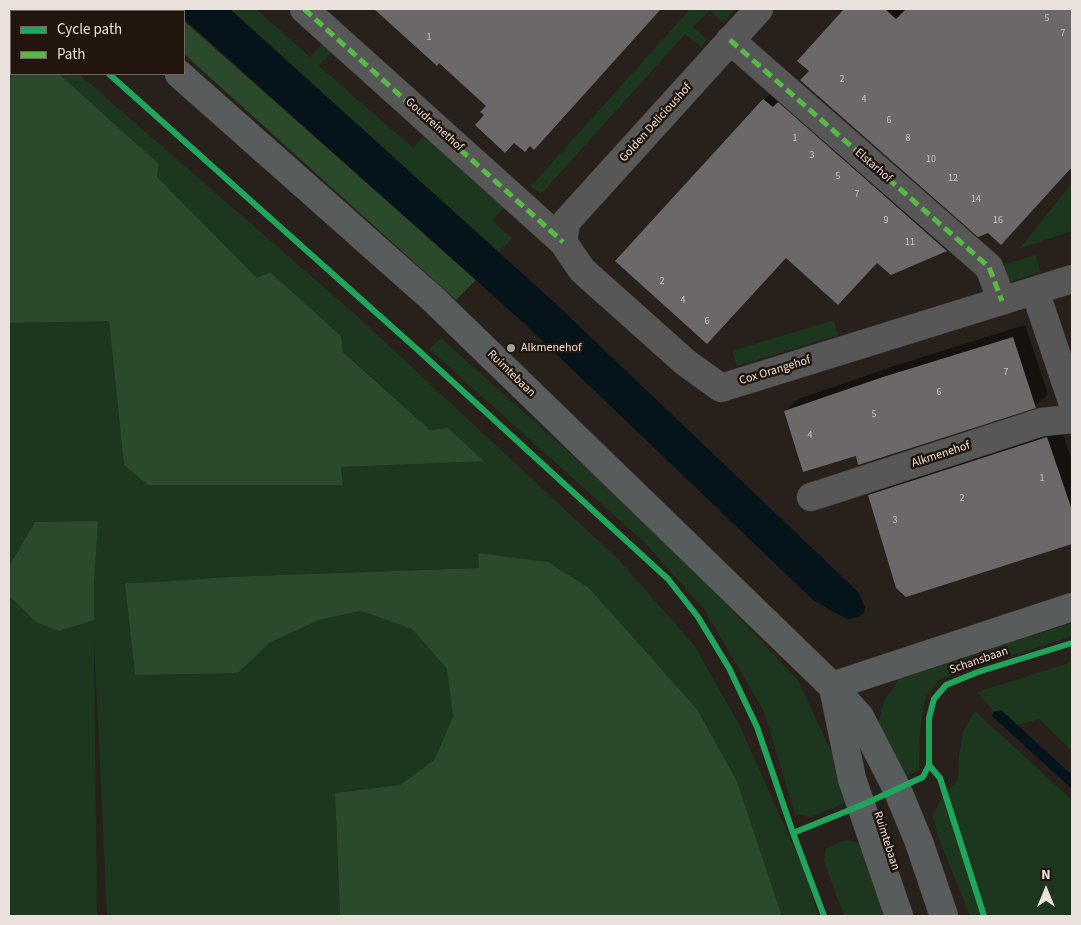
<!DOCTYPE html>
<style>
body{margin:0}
#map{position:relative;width:1081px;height:925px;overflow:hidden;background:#27201b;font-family:"Source Sans 3",sans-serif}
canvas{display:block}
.frame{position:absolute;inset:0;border:10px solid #ebe1dc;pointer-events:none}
.legend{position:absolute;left:10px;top:10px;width:175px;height:65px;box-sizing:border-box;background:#22150d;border:1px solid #726760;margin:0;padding:6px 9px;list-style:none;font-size:15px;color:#ebe1dc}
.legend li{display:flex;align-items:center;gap:10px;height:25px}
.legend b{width:25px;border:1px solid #726760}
.north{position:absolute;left:1021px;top:865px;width:50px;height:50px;-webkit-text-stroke:4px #22150d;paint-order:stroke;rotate:0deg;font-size:14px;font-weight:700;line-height:20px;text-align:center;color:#ebe1dc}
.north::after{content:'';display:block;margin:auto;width:18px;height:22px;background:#ebe1dc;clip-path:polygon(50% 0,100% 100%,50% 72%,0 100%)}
</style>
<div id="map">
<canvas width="1081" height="925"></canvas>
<div class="frame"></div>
<ul class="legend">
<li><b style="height:6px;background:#20a55d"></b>Cycle path</li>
<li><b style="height:6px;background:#58b947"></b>Path</li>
</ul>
<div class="north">N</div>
</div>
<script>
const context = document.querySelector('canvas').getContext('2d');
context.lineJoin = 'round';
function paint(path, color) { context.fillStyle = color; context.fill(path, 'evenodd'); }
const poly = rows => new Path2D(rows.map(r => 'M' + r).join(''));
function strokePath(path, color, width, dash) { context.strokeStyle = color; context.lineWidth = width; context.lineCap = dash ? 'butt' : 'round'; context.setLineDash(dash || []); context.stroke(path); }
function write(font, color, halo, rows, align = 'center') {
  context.font = font + ' "Source Sans 3",sans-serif'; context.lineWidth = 5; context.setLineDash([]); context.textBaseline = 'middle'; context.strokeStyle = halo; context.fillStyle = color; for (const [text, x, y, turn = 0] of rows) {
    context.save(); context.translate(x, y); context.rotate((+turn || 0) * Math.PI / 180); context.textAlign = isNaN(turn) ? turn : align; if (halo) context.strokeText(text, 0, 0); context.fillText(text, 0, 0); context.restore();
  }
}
const green = poly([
 [228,9,256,9,310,57,324,42,332,51,319,66,413,148,426,134,506,206,492,220,512,238,499,252],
 [690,9,735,9,723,23,710,10,693,27,707,39,701,47,685,34,541,194,531,186],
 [59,74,79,74,356,315,618,559,694,645,740,726,805,872,818,916,782,916,737,781,697,709,589,588,478,554,480,568,227,577,159,582,125,583,238,673,269,643,319,620,361,611,412,629,448,669,453,717,434,760,400,785,335,793,340,916,107,916,94,640,97,916,9,916,9,596,36,622,94,620,94,583,35,522,9,566,9,323,109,320,124,465,343,484,341,467,483,460,448,428,430,430,343,351,341,336,270,272,257,278,157,177,159,164],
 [1072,183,1072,231,1019,249],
 [1035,255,1041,272,1005,283,1000,266],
 [834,320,838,335,737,366,732,351],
 [441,338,659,533,798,680,835,760,848,802,811,817,795,814,764,712,704,609,646,544,429,349],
 [1072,623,1072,636,940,679,925,698,920,732,919,770,904,777,878,724,883,703,899,679],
 [1072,662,1072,751,1039,719,1018,725,1001,710,994,712,977,692],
 [975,711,1072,800,1072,916,970,916,937,834,933,816,940,800,958,779,959,756,963,731],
 [846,840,860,843,890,916,844,916,824,861,826,848]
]);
const forest = poly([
 [184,21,476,280,456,300,184,54],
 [9,47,11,49,11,74,59,74,159,164,157,177,257,278,270,272,341,336,343,352,430,430,448,428,484,461,341,467,343,485,148,485,124,465,109,321,9,323],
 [98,521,94,583,94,620,59,631,36,622,9,596,9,566,35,522],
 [478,553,548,562,589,588,697,709,737,781,782,916,340,916,335,793,400,785,434,760,453,717,447,669,412,629,361,611,319,620,269,643,238,673,135,675,125,583,159,582,227,577,479,568]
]);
const water = poly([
 [172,9,230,9,558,306,858,592,865,607,864,613,858,617,848,619,831,611,812,599,526,325,184,19,184,11,175,11],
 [1001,710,1072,775,1072,789,992,716,994,712]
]);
const shadow = poly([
 [376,9,661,9,546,135,486,115,487,105,440,61,437,64],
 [861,9,1072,9,1072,168,854,17],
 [776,87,958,238,946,250,891,274,878,262,787,256,617,261],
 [1025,325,1048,394,1035,406,856,454,785,411,798,399,897,365],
 [1060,425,1072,461,1072,543,907,596,869,495,882,482]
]);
const building = poly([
 [374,9,661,9,534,150,530,146,525,152,514,143,505,153,475,125,484,115,480,112,486,106,439,63,437,66],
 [844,9,885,9,896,19,906,9,1072,9,1072,167,1001,245,988,233,978,237,800,80,809,71,797,61],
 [763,99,773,107,778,102,947,251,891,275,877,263,838,305,786,258,707,344,615,261],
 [1013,337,1036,408,858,465,856,456,803,472,784,411,883,377],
 [1047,437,1072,510,1072,544,906,597,896,588,868,495]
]);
const street = poly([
 [304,9,563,242,582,270,685,362,721,388,1072,279],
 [730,40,989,267,1002,301],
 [563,242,566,222,759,9],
 [1035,291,1072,401],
 [811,497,1042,422,1072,419]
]);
const secondary = poly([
 [106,9,109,11],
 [179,74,434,300,832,686,860,717,897,789,919,842,944,916],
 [832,686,1072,607],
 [833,687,852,779,899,916]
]);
const quiet = poly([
 [304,9,563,242],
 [730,40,989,267,1002,301]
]);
const cycleway = poly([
 [109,74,419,351,668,579,698,617,729,668,757,727,793,833,824,916],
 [929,765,940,778,984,916],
 [793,833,862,805,923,777,929,765,929,718,934,699,946,685,978,672,1072,643]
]);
const markers = [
 [511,348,5,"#a69d98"]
];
const numberNames = [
 ["5",1047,19],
 ["7",1063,34],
 ["1",429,38],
 ["2",842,80],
 ["4",864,100],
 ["6",889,121],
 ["1",795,139],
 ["8",908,139],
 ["3",812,156],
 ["10",931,160],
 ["5",838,177],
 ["12",953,179],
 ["7",857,195],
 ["14",976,200],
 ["9",886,221],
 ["16",998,221],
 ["11",910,243],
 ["2",662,282],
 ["4",683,301],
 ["6",707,322],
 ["7",1006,373],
 ["6",939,393],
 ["5",874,415],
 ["4",810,436],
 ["1",1042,479],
 ["2",962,499],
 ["3",895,521]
];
const streetNames = [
 ["Golden Delicioushof",656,123,-48],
 ["Goudreinethof",434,125,42],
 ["Elstarhof",873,166,41],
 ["Cox Orangehof",775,371,-17],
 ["Ruimtebaan",511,374,44],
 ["Alkmenehof",941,455,-18],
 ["Schansbaan",979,661,-19],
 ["Ruimtebaan",886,841,72]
];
const poiNames = [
 ["Alkmenehof",521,348]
];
paint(green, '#1d361e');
paint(forest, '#2a4a2b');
paint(water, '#05131a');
paint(shadow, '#0007');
paint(building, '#6c6869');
strokePath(street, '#423b37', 29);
strokePath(secondary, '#423b37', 29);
strokePath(street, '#575758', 28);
strokePath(secondary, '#595c5c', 28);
strokePath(quiet, '#58b947', 5, [10, 5]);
strokePath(cycleway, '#20a55d', 6);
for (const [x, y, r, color] of markers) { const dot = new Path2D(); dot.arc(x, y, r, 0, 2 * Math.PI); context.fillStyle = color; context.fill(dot); strokePath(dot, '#22150d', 2); }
write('10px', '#cbc3bf', null, numberNames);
write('12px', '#ebe1dc', '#22150d', streetNames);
write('12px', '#ebe1dc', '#22150d', poiNames, 'left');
</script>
